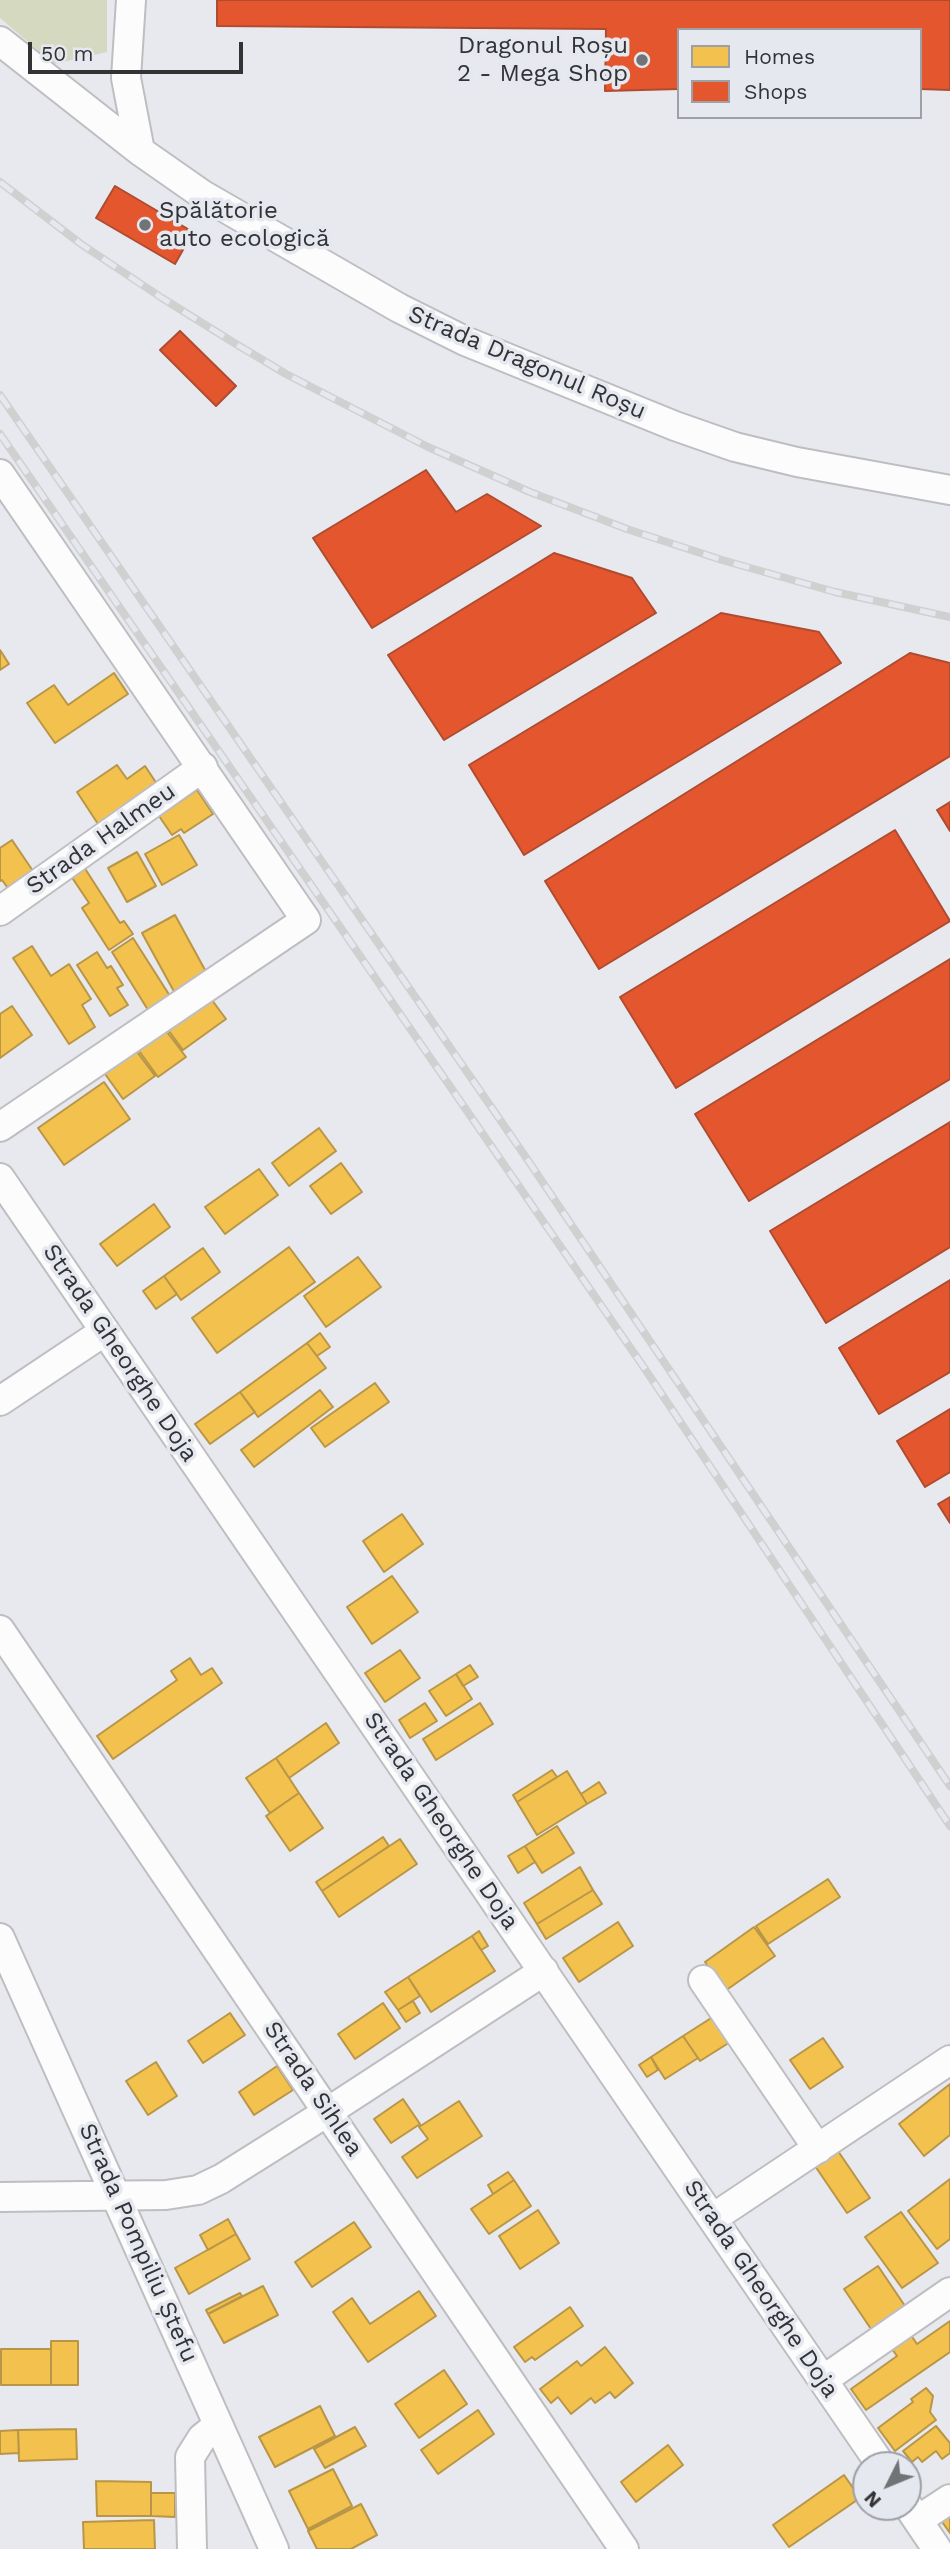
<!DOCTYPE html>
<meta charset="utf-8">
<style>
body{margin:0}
#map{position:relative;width:950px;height:2549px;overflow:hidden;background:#e8e9ee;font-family:"Work Sans",sans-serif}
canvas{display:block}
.legend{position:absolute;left:677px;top:28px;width:245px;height:91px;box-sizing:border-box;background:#e6e8f0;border:2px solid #9ea0a6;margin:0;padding:9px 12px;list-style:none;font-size:21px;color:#333336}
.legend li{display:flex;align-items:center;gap:14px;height:35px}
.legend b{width:35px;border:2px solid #9ea0a6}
.north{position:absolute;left:852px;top:2451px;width:70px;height:70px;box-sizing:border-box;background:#e6e8f0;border:2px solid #9ea0a6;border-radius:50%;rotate:227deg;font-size:19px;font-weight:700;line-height:28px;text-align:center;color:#333336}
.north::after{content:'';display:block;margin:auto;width:24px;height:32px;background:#727376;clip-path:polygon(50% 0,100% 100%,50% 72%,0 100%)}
.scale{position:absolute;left:28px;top:42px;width:215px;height:32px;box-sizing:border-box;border:4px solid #333336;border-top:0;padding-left:9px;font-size:21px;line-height:24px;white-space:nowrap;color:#333336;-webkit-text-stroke:5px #e6e8f0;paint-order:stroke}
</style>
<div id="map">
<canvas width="950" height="2549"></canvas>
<ul class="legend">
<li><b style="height:19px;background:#f2c14e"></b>Homes</li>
<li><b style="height:19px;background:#e4572e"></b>Shops</li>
</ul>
<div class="north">N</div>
<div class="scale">50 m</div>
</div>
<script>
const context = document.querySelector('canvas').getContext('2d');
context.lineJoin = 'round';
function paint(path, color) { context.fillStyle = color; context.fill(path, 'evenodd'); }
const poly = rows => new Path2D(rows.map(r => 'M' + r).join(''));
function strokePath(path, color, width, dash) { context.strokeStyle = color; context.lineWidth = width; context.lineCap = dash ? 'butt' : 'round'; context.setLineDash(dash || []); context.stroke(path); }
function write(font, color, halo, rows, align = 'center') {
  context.font = font + ' "Work Sans",sans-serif'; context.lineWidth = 7; context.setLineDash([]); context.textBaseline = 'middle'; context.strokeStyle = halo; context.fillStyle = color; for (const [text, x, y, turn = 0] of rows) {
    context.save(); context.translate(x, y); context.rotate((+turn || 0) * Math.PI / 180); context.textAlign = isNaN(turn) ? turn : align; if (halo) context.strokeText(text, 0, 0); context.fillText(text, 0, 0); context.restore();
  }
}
const green = poly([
 [0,0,107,0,107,52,54,64,0,18]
]);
const homes = poly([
 [0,650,9,664,0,670,0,650],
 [114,673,128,694,55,743,27,703,54,685,68,705,114,673],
 [117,765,127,779,145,766,159,787,100,827,77,792,117,765],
 [197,790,213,814,184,833,181,829,172,835,159,816,197,790],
 [179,835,197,865,162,885,145,854,179,835],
 [12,840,35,874,10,891,2,880,0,881,0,848,12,840],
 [137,852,156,886,127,902,108,868,137,852],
 [84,867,120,923,124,921,133,934,109,950,82,908,89,903,71,876,84,867],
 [175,915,210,979,177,997,142,933,175,915],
 [133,938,170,996,148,1010,112,952,133,938],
 [32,946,51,976,69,964,91,999,82,1005,95,1027,69,1044,13,958,32,946],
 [97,952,107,968,111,966,123,985,117,988,128,1005,110,1016,77,965,97,952],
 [206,992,226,1019,183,1050,163,1023,206,992],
 [12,1006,32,1035,0,1058,0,1014,12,1006],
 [161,1024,186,1057,158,1077,134,1044,161,1024],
 [132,1045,155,1076,123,1099,100,1067,132,1045],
 [104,1082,130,1119,64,1165,38,1128,104,1082],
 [319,1128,336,1151,289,1186,272,1163,319,1128],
 [341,1163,362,1192,331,1214,310,1186,341,1163],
 [259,1169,278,1195,225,1234,205,1207,259,1169],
 [154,1204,170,1227,117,1266,100,1244,154,1204],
 [289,1247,315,1282,217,1353,192,1318,289,1247],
 [203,1248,220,1272,181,1300,164,1276,203,1248],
 [358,1257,381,1287,326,1327,304,1296,358,1257],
 [164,1276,177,1294,156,1309,143,1291,164,1276],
 [320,1333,330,1347,317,1356,307,1343,320,1333],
 [307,1343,326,1368,258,1417,240,1392,307,1343],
 [375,1383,389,1402,325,1447,311,1428,375,1383],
 [320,1390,333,1407,254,1467,241,1450,320,1390],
 [240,1392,255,1412,210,1444,195,1424,240,1392],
 [402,1514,423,1544,384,1572,363,1541,402,1514],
 [392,1576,418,1612,372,1644,347,1607,392,1576],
 [400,1650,420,1678,385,1702,365,1673,400,1650],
 [190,1658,201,1675,212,1668,222,1683,113,1759,97,1736,177,1680,171,1671,190,1658],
 [470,1665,478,1677,463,1686,456,1674,470,1665],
 [456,1674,472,1699,446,1716,429,1691,456,1674],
 [425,1703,437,1721,410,1738,399,1720,425,1703],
 [480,1703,493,1724,436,1760,423,1739,480,1703],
 [326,1723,339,1743,289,1778,276,1758,326,1723],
 [276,1758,299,1793,270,1813,246,1778,276,1758],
 [552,1770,557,1777,517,1802,513,1795,552,1770],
 [567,1771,587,1804,537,1835,517,1802,567,1771],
 [599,1782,606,1793,587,1804,581,1794,599,1782],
 [299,1793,323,1828,290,1851,266,1816,299,1793],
 [557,1826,574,1853,542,1873,525,1846,557,1826],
 [383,1837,389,1846,322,1891,316,1882,383,1837],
 [400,1839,417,1864,339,1917,322,1891,400,1839],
 [525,1846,535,1862,518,1873,508,1856,525,1846],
 [580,1867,593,1890,537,1924,524,1903,580,1867],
 [828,1879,840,1897,768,1944,756,1926,828,1879],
 [593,1890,602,1904,546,1939,537,1924,593,1890],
 [618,1922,633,1946,579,1982,563,1958,618,1922],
 [754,1927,775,1956,725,1991,705,1962,754,1927],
 [479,1931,488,1946,481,1950,472,1936,479,1931],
 [472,1936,495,1971,431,2012,408,1977,472,1936],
 [408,1977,420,1996,398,2010,385,1992,408,1977],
 [413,2001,420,2013,406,2022,398,2010,413,2001],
 [383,2003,400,2028,355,2059,338,2034,383,2003],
 [230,2013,245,2035,203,2063,188,2041,230,2013],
 [719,2013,735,2039,700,2061,683,2036,719,2013],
 [683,2036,698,2058,665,2079,651,2057,683,2036],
 [823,2038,843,2067,810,2089,790,2060,823,2038],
 [651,2057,658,2070,647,2077,639,2065,651,2057],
 [156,2062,177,2096,148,2115,126,2081,156,2062],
 [277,2066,293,2090,254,2115,239,2092,277,2066],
 [950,2084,950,2135,924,2156,899,2124,950,2084],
 [403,2099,420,2124,391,2143,374,2119,403,2099],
 [459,2101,482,2136,417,2178,402,2157,428,2139,419,2127,459,2101],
 [838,2151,870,2198,847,2213,815,2166,838,2151],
 [508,2172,514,2180,493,2194,488,2185,508,2172],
 [950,2179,950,2239,937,2249,908,2211,950,2179],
 [514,2180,531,2206,489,2234,471,2209,514,2180],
 [538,2210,559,2243,520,2269,499,2236,538,2210],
 [901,2212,938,2263,902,2288,865,2237,901,2212],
 [228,2219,236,2234,208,2250,200,2235,228,2219],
 [354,2222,371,2247,312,2287,295,2262,354,2222],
 [236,2234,250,2259,189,2294,175,2268,236,2234],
 [878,2266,905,2306,871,2329,844,2289,878,2266],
 [263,2286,278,2315,224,2343,208,2314,263,2286],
 [419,2291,436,2316,368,2362,333,2312,352,2298,370,2324,419,2291],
 [240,2293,242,2296,208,2314,206,2310,240,2293],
 [570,2307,583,2326,535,2360,532,2357,525,2362,514,2347,570,2307],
 [950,2321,950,2352,866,2410,851,2389,897,2356,887,2342,906,2328,917,2344,950,2321],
 [51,2341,78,2341,78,2385,51,2385,51,2341],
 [605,2347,633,2383,615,2398,610,2392,595,2403,591,2398,571,2414,558,2397,551,2403,540,2389,577,2361,581,2366,605,2347],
 [1,2349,51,2349,51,2385,1,2385,1,2349],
 [444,2370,467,2404,419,2438,395,2404,444,2370],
 [926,2388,933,2396,930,2412,936,2420,895,2451,878,2428,913,2402,911,2399,926,2388],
 [320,2406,335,2436,275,2467,259,2437,320,2406],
 [478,2410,494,2434,438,2474,421,2450,478,2410],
 [936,2426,950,2443,950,2453,942,2459,936,2451,922,2462,918,2457,912,2462,903,2451,936,2426],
 [355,2427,366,2446,325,2468,314,2449,355,2427],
 [76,2429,77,2459,19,2461,18,2430,76,2429],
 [18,2430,19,2453,0,2454,0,2431,18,2430],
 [668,2445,683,2465,636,2502,621,2482,668,2445],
 [333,2469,352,2506,308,2529,289,2491,333,2469],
 [844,2475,860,2498,789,2547,773,2525,844,2475],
 [96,2481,151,2482,151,2516,97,2516,96,2481],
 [151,2493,175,2493,175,2517,151,2516,151,2493],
 [361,2504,377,2535,351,2549,317,2549,308,2531,361,2504],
 [950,2512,950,2533,940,2519,950,2512],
 [154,2520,155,2549,84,2549,83,2522,154,2520]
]);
const shops = poly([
 [217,0,950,0,950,90,920,89,920,30,679,30,679,89,605,91,606,29,217,26,217,0],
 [115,186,193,232,175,264,96,218,115,186],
 [180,331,236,386,216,406,160,350,180,331],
 [426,470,456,512,487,494,541,526,372,628,313,538,426,470],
 [554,553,632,578,656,613,444,740,388,655,554,553],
 [721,613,819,632,841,663,524,855,469,765,721,613],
 [910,653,950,663,950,756,599,969,545,881,910,653],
 [950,802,950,831,937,810,950,802],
 [895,830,950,921,676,1088,620,997,895,830],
 [950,959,950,1079,749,1201,695,1114,950,959],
 [950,1122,950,1247,826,1323,770,1231,950,1122],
 [950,1280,950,1372,879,1414,839,1348,950,1280],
 [950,1409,950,1472,925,1487,897,1441,950,1409],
 [950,1497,950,1523,938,1504,950,1497]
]);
const minor = poly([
 [131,0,126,78,140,151],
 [0,41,140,151,203,195,399,308,465,341,675,426,735,447,797,462,950,490],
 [0,474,306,920,0,1127],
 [0,911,203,767],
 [0,1178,881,2465],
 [0,1401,105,1331],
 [0,1630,624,2549],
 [0,1938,274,2549],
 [703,1980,818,2149],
 [0,2197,166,2195,198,2190,221,2179,329,2111,544,1971],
 [713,2218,950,2060],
 [823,2380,950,2292],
 [908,2506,937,2549],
 [918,2520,950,2499],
 [192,2549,190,2457,202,2438,218,2425]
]);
const rail = poly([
 [0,182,81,244,162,298,236,344,286,374,428,447,530,492,627,529,722,560,835,592,950,617],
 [0,395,525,1156,950,1786],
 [0,434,645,1369,950,1826]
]);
const markers = [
 [642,60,7,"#727376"],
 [145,225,7,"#727376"]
];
const poiNames = [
 ["Dragonul Roșu",628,46],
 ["2 - Mega Shop",628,74],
 ["Spălătorie",159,211,"left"],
 ["auto ecologică",159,239,"left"]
];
const streetNames = [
 ["Strada Dragonul Roșu",527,363,23],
 ["Strada Halmeu",101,839,-35],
 ["Strada Gheorghe Doja",120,1353,56],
 ["Strada Gheorghe Doja",441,1821,56],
 ["Strada Sihlea",313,2089,56],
 ["Strada Pompiliu Ștefu",138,2243,66],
 ["Strada Gheorghe Doja",761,2289,56]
];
paint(green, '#d4d9c0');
paint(homes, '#f2c14e');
strokePath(homes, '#b99647', 2);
paint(shops, '#e4572e');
strokePath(shops, '#af4c30', 2);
strokePath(minor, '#bebec2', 32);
strokePath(minor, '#fcfcfc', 28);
strokePath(rail, '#d0d0d1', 8);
strokePath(rail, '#e6e8f0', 5, [16]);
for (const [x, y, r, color] of markers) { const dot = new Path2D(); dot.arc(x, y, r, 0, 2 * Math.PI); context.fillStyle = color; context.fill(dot); strokePath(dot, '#e6e8f0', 2.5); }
write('24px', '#333336', '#e6e8f0', poiNames, 'right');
write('24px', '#333336', '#e6e8f0', streetNames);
</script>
